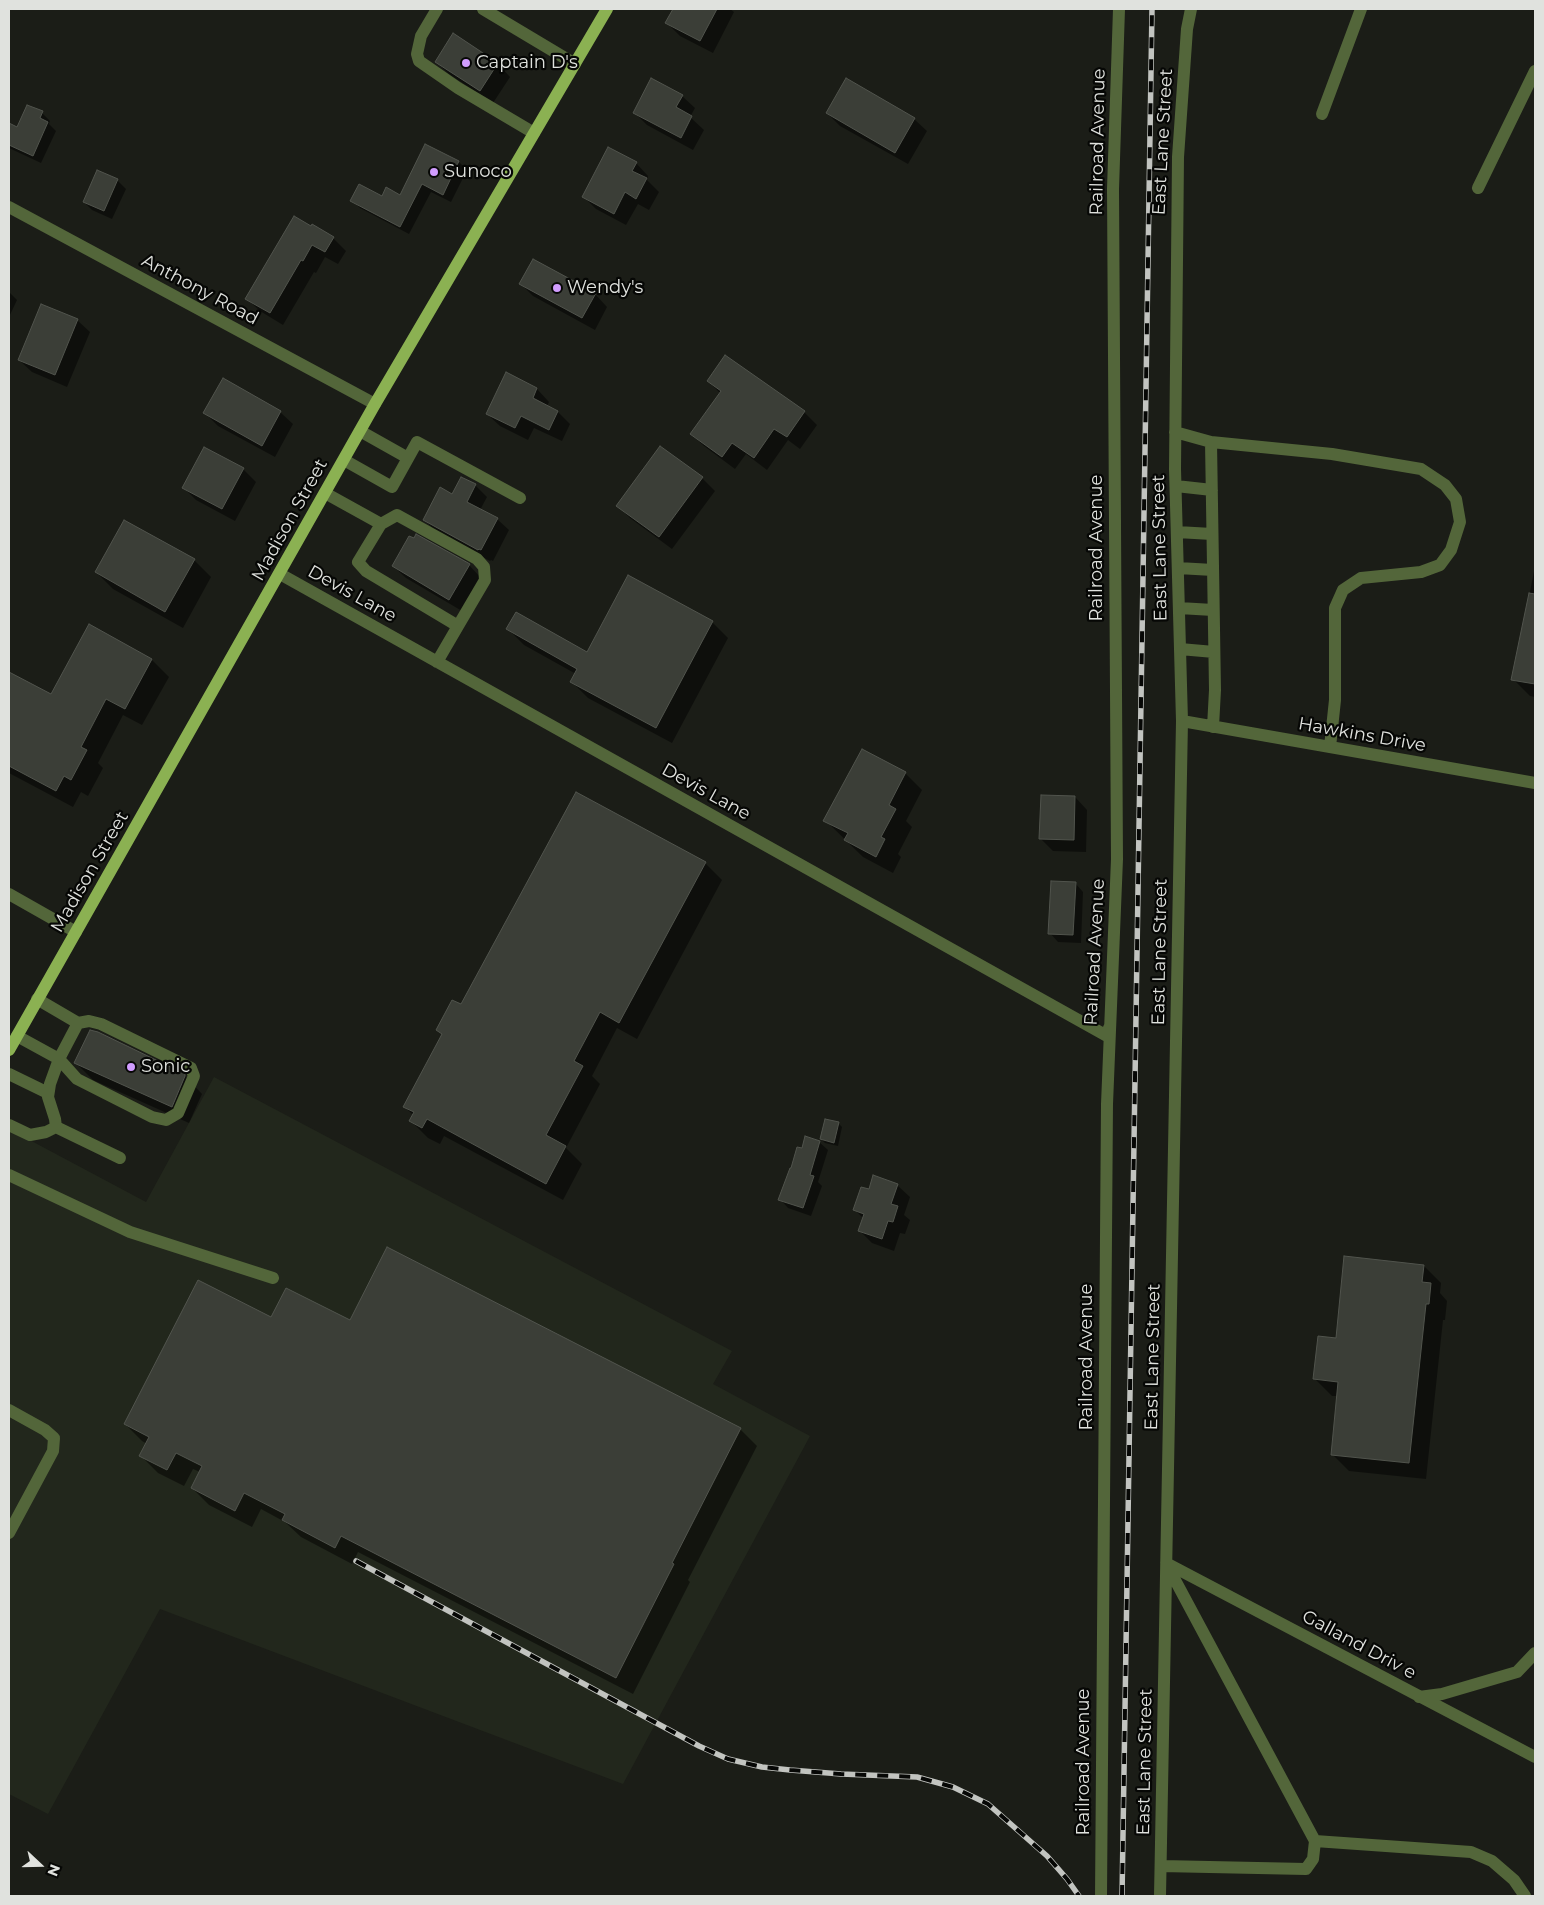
<!DOCTYPE html>
<style>
body{margin:0}
#map{position:relative;width:1544px;height:1905px;overflow:hidden;background:#1b1d17;font-family:Montserrat,sans-serif}
canvas{display:block}
.frame{position:absolute;inset:0;border:10px solid #e0e2de;pointer-events:none}
.north{position:absolute;left:15px;top:1840px;width:50px;height:50px;-webkit-text-stroke:4px #060705;paint-order:stroke;rotate:111deg;font-size:14px;font-weight:700;line-height:20px;text-align:center;color:#e0e2de}
.north::after{content:'';display:block;margin:auto;width:18px;height:22px;background:#e0e2de;clip-path:polygon(50% 0,100% 100%,50% 72%,0 100%)}
</style>
<div id="map">
<canvas width="1544" height="1905"></canvas>
<div class="frame"></div>
<div class="north">N</div>
</div>
<script>
const context = document.querySelector('canvas').getContext('2d');
context.lineJoin = 'round';
function paint(path, color) { context.fillStyle = color; context.fill(path, 'evenodd'); }
const poly = rows => new Path2D(rows.map(r => 'M' + r).join(''));
function strokePath(path, color, width, dash) { context.strokeStyle = color; context.lineWidth = width; context.lineCap = dash ? 'butt' : 'round'; context.setLineDash(dash || []); context.stroke(path); }
function write(font, color, halo, rows, align = 'center') {
  context.font = font + ' Montserrat,sans-serif'; context.lineWidth = 4.5; context.setLineDash([]); context.textBaseline = 'middle'; context.strokeStyle = halo; context.fillStyle = color; for (const [text, x, y, turn = 0] of rows) {
    context.save(); context.translate(x, y); context.rotate((+turn || 0) * Math.PI / 180); context.textAlign = isNaN(turn) ? turn : align; if (halo) context.strokeText(text, 0, 0); context.fillText(text, 0, 0); context.restore();
  }
}
const built = poly([
 [214,1077,732,1351,713,1384,810,1436,623,1784,160,1609,48,1814,9,1794,9,1129,146,1202]
]);
const shadow = poly([
 [674,9,730,9,734,12,713,53,680,36,667,23],
 [454,35,498,64,510,77,493,103,449,74,436,62],
 [682,96,695,108,690,117,704,130,693,150,647,125,634,112],
 [42,113,50,121,49,124,56,131,41,163,9,148,9,128,10,125,18,128],
 [827,113,914,119,927,131,908,164,840,126],
 [426,146,459,162,467,170,451,202,431,192,409,234,360,208,352,200,400,196],
 [636,163,648,176,647,180,659,192,649,210,638,204,626,225,596,209,583,196],
 [97,172,117,180,126,189,112,219,92,210,84,202],
 [311,228,333,238,346,251,338,264,325,257,316,273,314,272,283,325,260,311,247,299],
 [521,284,595,294,607,307,595,330,533,296],
 [9,289,9,292,17,300,9,317],
 [77,320,90,332,67,387,32,372,19,360],
 [725,357,804,412,817,425,800,449,788,440,767,470,746,454,735,469,704,446,691,434,720,393,708,381],
 [507,374,537,389,549,402,547,406,558,412,570,424,562,441,534,428,528,440,500,426,487,414],
 [280,412,293,424,275,457,218,426,205,413],
 [243,469,256,482,235,521,196,500,184,488],
 [702,478,715,491,672,549,630,518,618,506],
 [475,485,487,497,480,510,497,519,509,530,493,561,491,560,490,561,436,532,425,520,453,495],
 [194,560,211,577,183,628,113,589,96,572],
 [469,565,481,578,462,611,406,578,393,566],
 [1535,566,1535,697,1530,696,1513,679],
 [712,622,728,638,672,743,588,698,572,682,576,674,524,645,508,629,587,653],
 [152,660,169,677,142,725,123,715,98,763,103,768,88,796,81,792,73,807,9,773,9,673,51,696],
 [905,773,922,790,906,821,912,827,898,854,901,857,893,873,863,857,825,820],
 [1075,797,1087,810,1086,852,1053,851,1040,838],
 [705,863,722,880,637,1039,617,1028,592,1076,600,1084,566,1148,582,1164,563,1200,444,1136,440,1144,428,1138,411,1121,414,1116,404,1106,443,1035,437,1030,462,1006],
 [1075,883,1083,892,1081,943,1058,942,1050,933],
 [76,1063,184,1075,202,1094,189,1123,93,1080],
 [838,1123,842,1127,838,1146,825,1143,821,1139],
 [819,1142,828,1150,818,1182,822,1186,811,1216,788,1208,780,1199,803,1150],
 [897,1185,910,1197,904,1215,910,1220,905,1234,900,1233,894,1251,872,1243,860,1231,864,1219,855,1210,869,1191],
 [1424,1266,1441,1283,1440,1293,1447,1301,1445,1320,1443,1320,1426,1479,1349,1471,1332,1454,1338,1396,1332,1396,1315,1379,1337,1339],
 [272,1319,350,1322,740,1429,757,1446,688,1580,690,1582,633,1694,358,1552,352,1564,301,1537,285,1522,261,1509,252,1527,209,1505,192,1488,200,1472,193,1469,184,1486,158,1473,141,1456,147,1444,142,1441,125,1424]
]);
const building = poly([
 [673,9,717,9,700,41,665,23,673,9],
 [453,33,498,63,480,91,435,62,453,33],
 [651,78,683,95,676,107,692,116,681,138,633,113,651,78],
 [846,78,915,118,895,153,826,113,846,78],
 [27,105,43,111,40,118,48,122,33,156,9,145,9,123,17,127,27,105],
 [425,144,459,161,443,195,422,184,400,227,350,201,359,184,382,196,386,187,400,195,425,144],
 [608,147,637,162,632,171,647,178,636,199,625,192,614,214,582,197,608,147],
 [97,170,118,179,104,211,83,202,97,170],
 [294,216,311,226,312,224,334,237,325,252,312,245,303,261,301,260,270,313,245,299,294,216],
 [533,259,596,293,582,318,519,284,533,259],
 [41,304,78,319,55,375,18,360,41,304],
 [725,355,805,411,787,437,774,429,754,458,732,443,722,457,690,434,721,391,707,381,725,355],
 [506,372,537,388,533,398,558,411,549,430,521,416,515,428,486,414,506,372],
 [223,378,281,411,262,446,203,413,223,378],
 [660,446,703,477,659,537,616,506,660,446],
 [204,447,244,468,222,509,182,488,204,447],
 [461,477,476,484,467,502,498,518,481,550,479,549,478,550,423,520,440,487,452,494,461,477],
 [124,520,195,559,165,612,95,572,124,520],
 [416,534,470,564,449,600,392,566,409,536,414,538,416,534],
 [628,575,713,621,656,728,570,682,577,669,506,629,516,612,587,652,628,575],
 [1529,593,1535,594,1535,684,1511,680,1529,593],
 [89,624,152,659,125,709,106,699,81,747,87,750,71,780,64,776,56,791,9,766,9,672,51,694,89,624],
 [862,749,906,772,889,805,896,809,881,837,885,839,876,857,844,840,848,833,823,821,862,749],
 [576,792,706,862,619,1023,600,1012,574,1061,583,1066,546,1135,566,1146,546,1184,427,1119,422,1128,409,1121,414,1112,403,1107,442,1034,436,1030,452,1000,461,1004,576,792],
 [1041,795,1075,796,1074,840,1039,839,1041,795],
 [1051,881,1076,882,1073,935,1048,934,1051,881],
 [90,1030,98,1032,185,1074,185,1076,172,1107,74,1063,90,1030],
 [825,1119,839,1122,834,1143,820,1139,825,1119],
 [805,1136,820,1141,810,1175,814,1176,803,1208,778,1200,790,1168,791,1168,797,1147,802,1148,805,1136],
 [873,1175,898,1184,891,1204,898,1206,893,1222,888,1221,882,1239,858,1231,864,1214,853,1210,861,1187,869,1189,873,1175],
 [387,1247,741,1428,672,1563,674,1564,616,1678,341,1536,335,1548,282,1520,285,1514,244,1493,235,1511,191,1488,202,1466,176,1453,167,1470,139,1456,149,1437,124,1424,198,1280,271,1317,286,1288,350,1320,387,1247],
 [1344,1256,1424,1265,1422,1282,1431,1283,1429,1304,1426,1304,1409,1463,1331,1455,1338,1382,1313,1379,1318,1336,1336,1338,1344,1256]
]);
const minor = poly([
 [437,9,421,36,417,54,419,61,458,88,534,133],
 [483,9,575,64],
 [1322,114,1361,9],
 [1478,188,1535,71],
 [9,207,375,404],
 [360,431,408,458],
 [1175,432,1211,442,1332,454,1421,469,1445,485,1456,499,1460,522,1451,550,1440,565,1421,572,1361,578,1343,590,1335,608,1335,700,1330,747],
 [1211,442,1215,690,1213,727],
 [344,460,392,487,417,442,520,498],
 [1176,486,1212,490],
 [325,493,381,524,358,562,366,571,458,626,437,662],
 [381,524,397,515,477,559,484,567,485,580,458,626],
 [1177,532,1212,534],
 [1178,568,1213,570],
 [280,574,1107,1036,1109,1028],
 [1179,608,1213,610],
 [1180,649,1214,652],
 [1182,721,1535,783],
 [9,894,76,932],
 [37,999,78,1023,59,1059,50,1084,48,1097,55,1119,56,1127,120,1158],
 [17,1036,59,1059,77,1079,152,1117,166,1120,178,1113,194,1076,191,1068,101,1024,89,1021,78,1023],
 [9,1074,48,1093],
 [9,1125,30,1135,46,1132,56,1127],
 [9,1175,130,1232,273,1278],
 [9,1410,45,1430,54,1438,53,1451,9,1533],
 [1166,1563,1535,1757],
 [1419,1697,1442,1694,1517,1672,1535,1653],
 [1315,1841,1471,1852,1492,1861,1514,1880,1525,1896],
 [1161,1866,1306,1869,1313,1859,1315,1841,1167,1565],
 [1101,1896,1107,1104,1117,859,1113,189,1119,9],
 [1160,1896,1182,721,1175,469,1178,157,1187,29,1191,9]
]);
const major = poly([
 [9,1050,375,404,607,9]
]);
const rail = poly([
 [356,1561,699,1746,728,1759,762,1767,790,1770,841,1774,917,1777,953,1787,988,1804,1047,1856,1067,1879,1079,1896],
 [1122,1896,1152,9]
]);
const markers = [
 [466,63,5,"#d19dfe"],
 [434,172,5,"#d19dfe"],
 [557,288,5,"#d19dfe"],
 [131,1067,5,"#d19dfe"]
];
const poiNames = [
 ["Captain D's",476,63],
 ["Sunoco",444,172],
 ["Wendy's",567,288],
 ["Sonic",141,1067]
];
const streetNames = [
 ["Railroad Avenue",1098,142,-89],
 ["East Lane Street",1163,142,-87],
 ["Anthony Road",200,290,28],
 ["Madison Street",290,520,-61],
 ["Railroad Avenue",1097,548,-90],
 ["East Lane Street",1160,548,-91],
 ["Devis Lane",352,594,29],
 ["Hawkins Drive",1362,735,10],
 ["Devis Lane",706,792,29],
 ["Madison Street",90,872,-60],
 ["Railroad Avenue",1095,952,-87],
 ["East Lane Street",1160,952,-89],
 ["Railroad Avenue",1087,1357,-90],
 ["East Lane Street",1153,1357,-89],
 ["Galland Driv e",1359,1645,28],
 ["Railroad Avenue",1084,1762,-90],
 ["East Lane Street",1145,1762,-89]
];
paint(built, '#22271c');
paint(shadow, '#0007');
paint(building, '#3b3e37');
strokePath(building, '#51544d', 1);
strokePath(minor, '#53663a', 12);
strokePath(major, '#8bb152', 12);
strokePath(rail, '#c2c4c0', 5.5);
strokePath(rail, '#060705', 4, [11]);
for (const [x, y, r, color] of markers) { const dot = new Path2D(); dot.arc(x, y, r, 0, 2 * Math.PI); context.fillStyle = color; context.fill(dot); strokePath(dot, '#060705', 2); }
write('18px', '#e0e2de', '#060705', poiNames, 'left');
write('18px', '#e0e2de', '#060705', streetNames);
</script>
